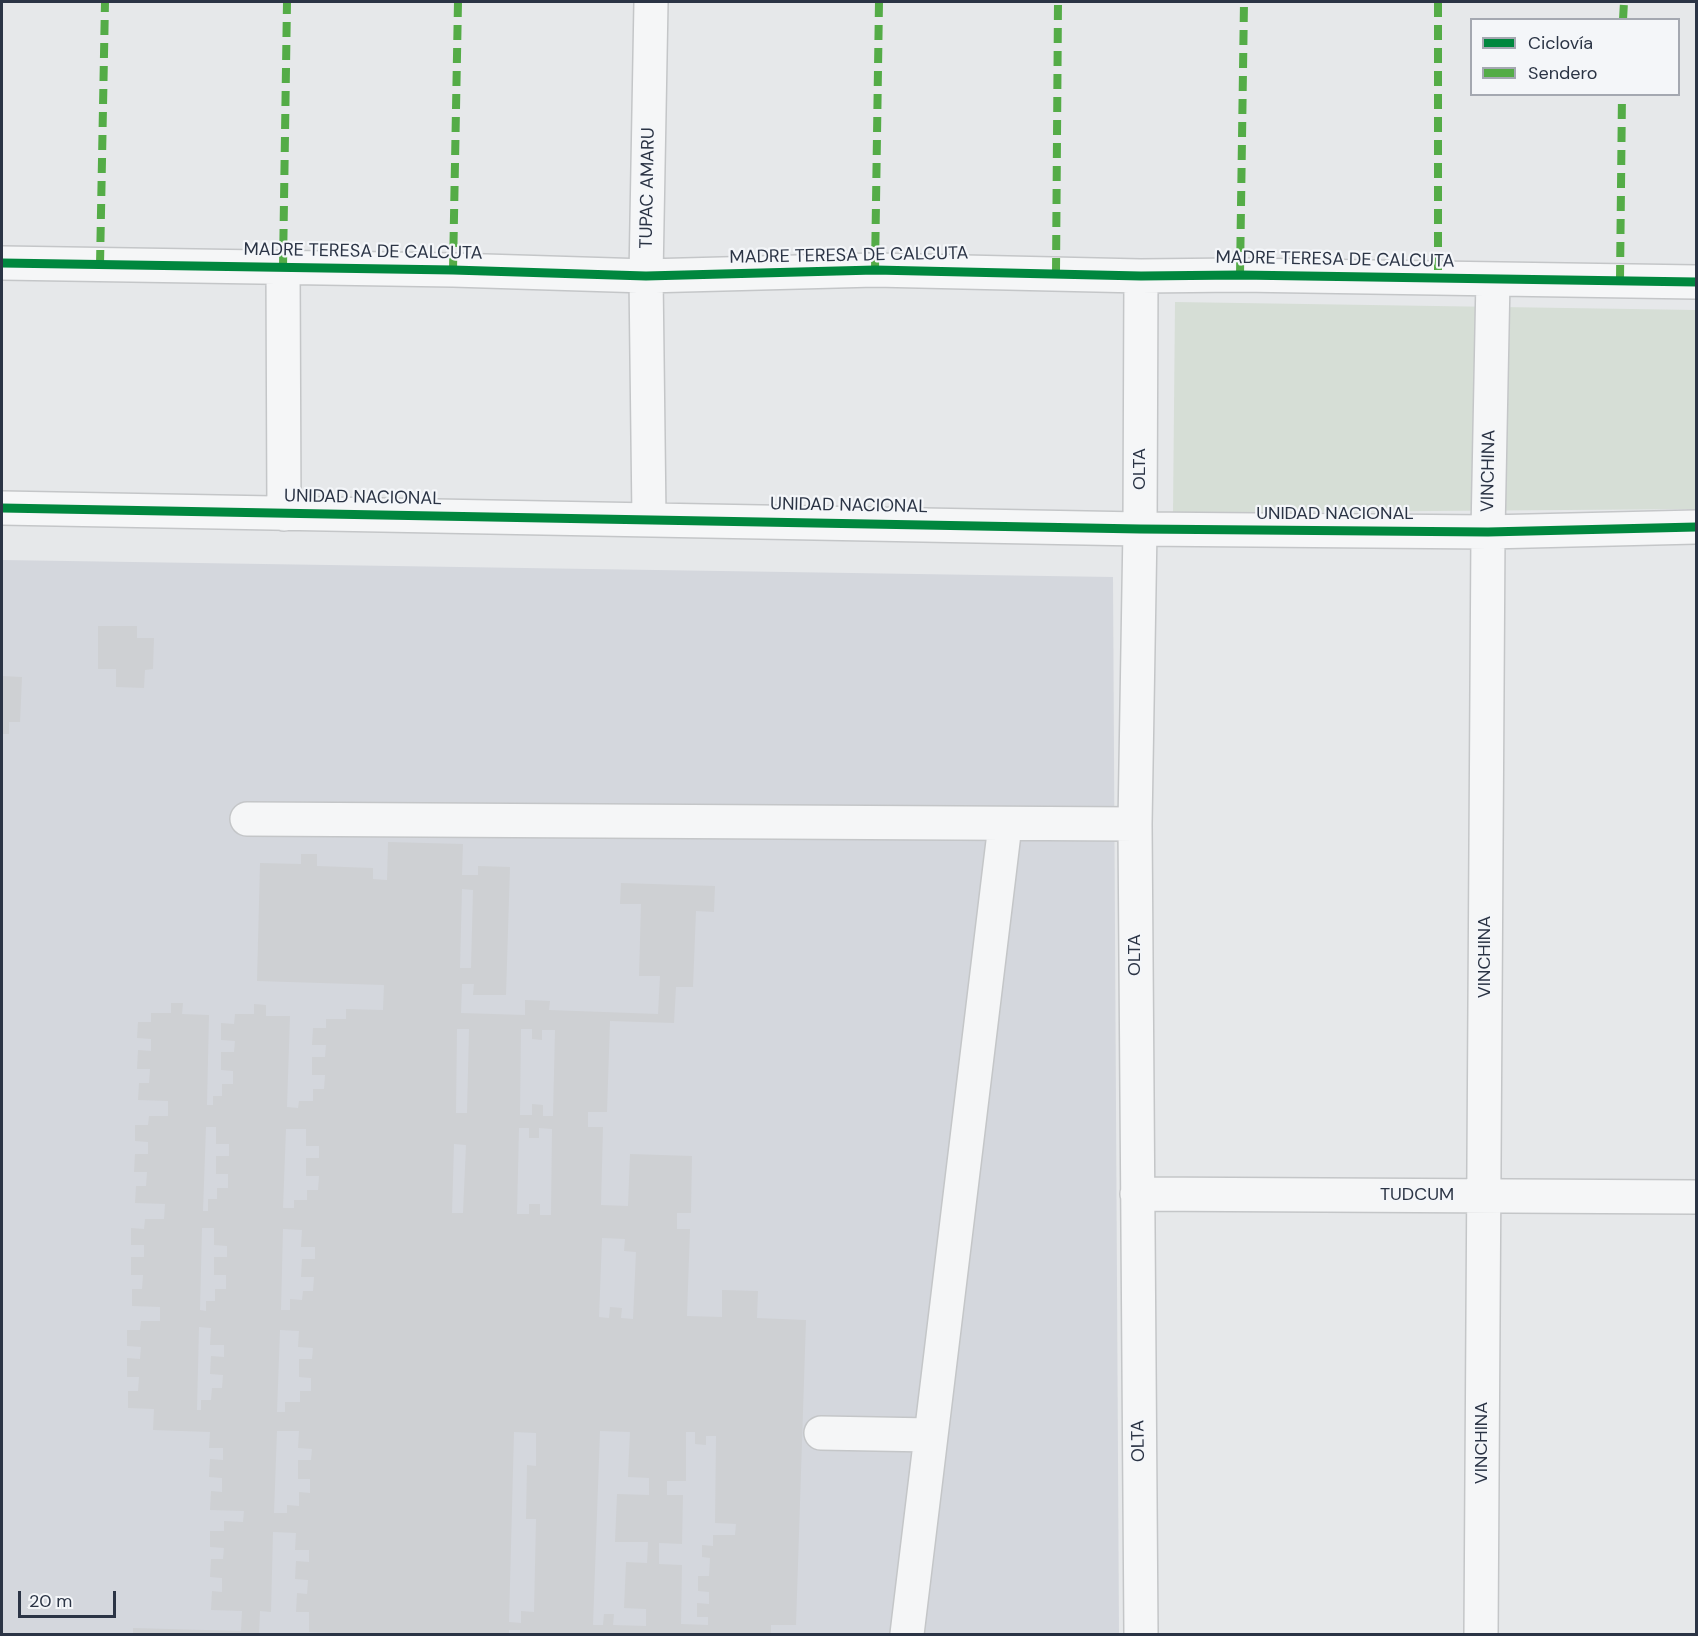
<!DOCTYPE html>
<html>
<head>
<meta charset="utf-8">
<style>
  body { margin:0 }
  #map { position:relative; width:1698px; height:1636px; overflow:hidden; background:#e6e8ea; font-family:"DM Sans",sans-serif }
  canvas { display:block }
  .frame { position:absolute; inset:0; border:3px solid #2b3445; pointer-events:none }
  .legend { position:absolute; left:1470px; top:18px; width:210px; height:78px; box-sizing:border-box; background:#f4f6f9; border:2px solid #a4a8b1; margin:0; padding:8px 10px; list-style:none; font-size:18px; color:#2b3445 }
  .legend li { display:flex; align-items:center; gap:12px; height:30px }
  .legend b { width:30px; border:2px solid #a4a8b1 }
  .scale { position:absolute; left:18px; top:1591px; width:98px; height:27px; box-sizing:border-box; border:3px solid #2b3445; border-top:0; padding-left:8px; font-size:18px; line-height:21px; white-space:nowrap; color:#2b3445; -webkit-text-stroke:4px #f4f6f9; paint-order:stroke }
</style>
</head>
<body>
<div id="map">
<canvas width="1698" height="1636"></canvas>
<div class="frame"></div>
<ul class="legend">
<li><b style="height:8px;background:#00873e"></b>Ciclovía</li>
<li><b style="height:8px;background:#54ac47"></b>Sendero</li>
</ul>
<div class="scale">20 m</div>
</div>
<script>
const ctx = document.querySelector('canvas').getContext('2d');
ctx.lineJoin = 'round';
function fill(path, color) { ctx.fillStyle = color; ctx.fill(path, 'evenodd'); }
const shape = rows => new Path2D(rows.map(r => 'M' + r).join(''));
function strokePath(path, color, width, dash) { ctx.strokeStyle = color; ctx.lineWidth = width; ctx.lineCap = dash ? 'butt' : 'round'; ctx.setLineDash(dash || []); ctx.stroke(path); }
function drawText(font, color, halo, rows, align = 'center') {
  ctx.font = font + ' "DM Sans",sans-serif'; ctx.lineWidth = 4.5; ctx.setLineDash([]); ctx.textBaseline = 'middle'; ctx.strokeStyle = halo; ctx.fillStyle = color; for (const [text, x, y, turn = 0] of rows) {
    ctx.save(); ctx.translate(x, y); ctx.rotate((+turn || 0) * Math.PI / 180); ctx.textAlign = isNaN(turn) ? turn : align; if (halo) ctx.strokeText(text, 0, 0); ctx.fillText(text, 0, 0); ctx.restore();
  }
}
const built = shape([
  [2,560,1113,577,1119,1634,2,1634]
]);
const green = shape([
  [1175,302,1696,310,1696,509,1173,513]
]);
const building = shape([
  [98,626,137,626,137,638,154,638,153,669,145,670,144,688,116,687,116,669,98,669],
  [2,676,22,677,20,722,9,722,9,734,2,734],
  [388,842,463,844,462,875,478,875,478,866,510,867,506,995,473,995,474,984,462,984,461,1013,525,1015,525,1000,550,1001,549,1010,658,1014,660,976,639,976,641,904,620,904,621,883,715,886,714,912,696,911,693,987,676,987,674,1023,610,1021,607,1112,588,1112,588,1127,603,1127,601,1205,628,1206,630,1154,692,1156,691,1213,677,1213,677,1229,690,1229,687,1316,722,1317,722,1290,758,1291,757,1318,806,1320,796,1625,771,1625,771,1634,520,1634,520,1630,509,1630,509,1634,334,1634,334,1633,309,1632,309,1612,296,1612,297,1593,307,1594,308,1580,295,1579,296,1561,309,1562,309,1550,295,1550,296,1533,273,1532,271,1612,260,1611,259,1634,133,1634,133,1628,241,1631,242,1611,211,1610,212,1591,222,1592,222,1578,210,1577,211,1559,223,1559,224,1548,210,1547,210,1531,224,1531,224,1521,243,1522,244,1511,210,1510,211,1491,222,1492,222,1478,209,1477,210,1459,223,1460,223,1448,209,1448,210,1432,153,1430,154,1409,128,1408,128,1391,138,1391,139,1377,127,1377,127,1358,140,1359,141,1347,127,1346,127,1330,140,1330,141,1321,160,1321,160,1307,132,1306,132,1289,142,1289,143,1275,131,1275,131,1257,144,1257,144,1245,131,1245,131,1228,144,1229,145,1219,164,1219,165,1204,135,1203,136,1186,146,1186,147,1172,134,1172,135,1154,148,1154,148,1142,135,1141,135,1125,148,1125,149,1116,168,1116,168,1101,138,1100,139,1083,149,1083,150,1069,137,1069,138,1050,151,1051,151,1039,137,1038,138,1022,151,1022,151,1013,171,1013,171,1003,183,1003,182,1014,209,1015,207,1105,213,1105,213,1096,222,1096,222,1084,233,1084,233,1071,221,1070,221,1052,234,1052,235,1041,221,1040,221,1023,234,1024,235,1014,254,1014,254,1004,266,1005,266,1016,290,1016,287,1107,298,1108,299,1101,313,1101,313,1089,324,1089,325,1075,312,1075,312,1057,325,1057,326,1045,312,1045,313,1028,326,1028,326,1019,346,1019,346,1009,383,1010,384,985,257,981,260,863,301,864,301,854,317,854,317,866,373,868,373,879,387,880],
  [462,889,473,890,471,968,460,968],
  [457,1029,469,1029,467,1113,456,1113],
  [521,1029,532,1029,532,1039,542,1040,542,1030,555,1030,553,1116,543,1116,543,1105,532,1104,532,1115,520,1115],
  [206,1127,216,1127,216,1144,229,1144,229,1156,216,1156,216,1174,228,1174,228,1188,217,1188,217,1199,208,1199,208,1211,203,1211],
  [519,1128,529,1128,529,1138,539,1138,539,1128,552,1129,551,1215,540,1215,540,1204,529,1204,529,1214,517,1214],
  [286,1129,306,1129,306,1146,319,1146,319,1158,306,1158,306,1176,319,1176,318,1190,307,1190,307,1200,294,1200,294,1208,283,1208],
  [454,1144,466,1145,463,1213,452,1213],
  [202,1228,214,1228,214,1245,227,1246,227,1257,214,1257,214,1275,226,1275,226,1289,215,1289,215,1301,206,1301,206,1311,200,1310],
  [283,1229,302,1230,301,1247,315,1247,315,1259,302,1259,301,1277,314,1277,313,1291,303,1291,302,1300,290,1299,290,1310,281,1310],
  [602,1238,625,1239,624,1251,636,1252,633,1319,621,1318,622,1308,610,1307,609,1318,599,1317],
  [199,1327,211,1328,210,1345,224,1345,224,1357,211,1356,210,1374,223,1375,222,1388,212,1388,211,1400,201,1400,201,1410,197,1410],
  [280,1330,299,1331,298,1347,313,1348,312,1359,299,1359,299,1377,311,1378,311,1391,300,1391,300,1402,285,1402,285,1412,277,1412],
  [277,1431,299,1431,298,1448,312,1449,311,1460,298,1460,298,1479,310,1479,310,1493,299,1492,299,1506,287,1505,287,1513,274,1513],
  [600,1431,630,1432,628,1477,649,1478,649,1495,617,1494,615,1542,648,1542,647,1563,626,1562,624,1608,646,1609,646,1626,613,1625,614,1614,604,1614,603,1625,593,1625],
  [514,1432,536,1433,536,1466,527,1465,526,1519,536,1519,534,1612,521,1611,521,1623,509,1622],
  [686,1432,695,1432,695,1444,706,1445,706,1436,716,1436,715,1523,736,1524,735,1535,713,1535,713,1546,702,1545,702,1557,710,1558,709,1576,698,1576,698,1591,709,1592,709,1604,697,1603,697,1617,708,1617,708,1625,681,1624,682,1565,659,1564,659,1543,682,1544,683,1495,667,1495,667,1481,686,1481]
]);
const minor = shape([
  [2,263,453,270,646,276,875,270,1141,276,1240,275,1696,282],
  [283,267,284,514],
  [1141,276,1140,529,1135,824,1141,1634],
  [2,508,1140,529,1488,532,1696,527],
  [649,518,646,276,651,2],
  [247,819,1135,824],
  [1137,1194,1696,1197],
  [821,1433,931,1435],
  [907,1634,1005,825],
  [1481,1634,1488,532,1493,279]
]);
const quiet = shape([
  [1438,2,1438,277],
  [1623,20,1624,2],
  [100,265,105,2],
  [283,267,287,2],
  [453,270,458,2],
  [875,270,879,2],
  [1056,273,1058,2],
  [1240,275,1244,2],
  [1620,280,1622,94]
]);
const cycleway = shape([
  [2,263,453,270,646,276,875,270,1141,276,1240,275,1696,282],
  [2,508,1140,529,1488,532,1696,527]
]);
const streetNames = [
  ["TUPAC AMARU",648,188,-89],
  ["MADRE TERESA DE CALCUTA",363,252,1],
  ["MADRE TERESA DE CALCUTA",849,256,-1],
  ["MADRE TERESA DE CALCUTA",1335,260,1],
  ["OLTA",1140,469,-90],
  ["VINCHINA",1489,471,-89],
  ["UNIDAD NACIONAL",363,498,1],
  ["UNIDAD NACIONAL",849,506,1],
  ["UNIDAD NACIONAL",1335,514],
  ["OLTA",1135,955,-90],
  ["VINCHINA",1485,957,-90],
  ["TUDCUM",1417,1195],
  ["OLTA",1139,1441,-91],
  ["VINCHINA",1482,1443,-90]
];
fill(built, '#d4d7dd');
fill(green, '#d6ded6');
fill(building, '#ced0d3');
strokePath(minor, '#c4c6c8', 36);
strokePath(minor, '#f5f6f7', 33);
strokePath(quiet, '#54ac47', 8, [15, 8]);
strokePath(cycleway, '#00873e', 9);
drawText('18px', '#2b3445', '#f4f6f9', streetNames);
</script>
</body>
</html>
